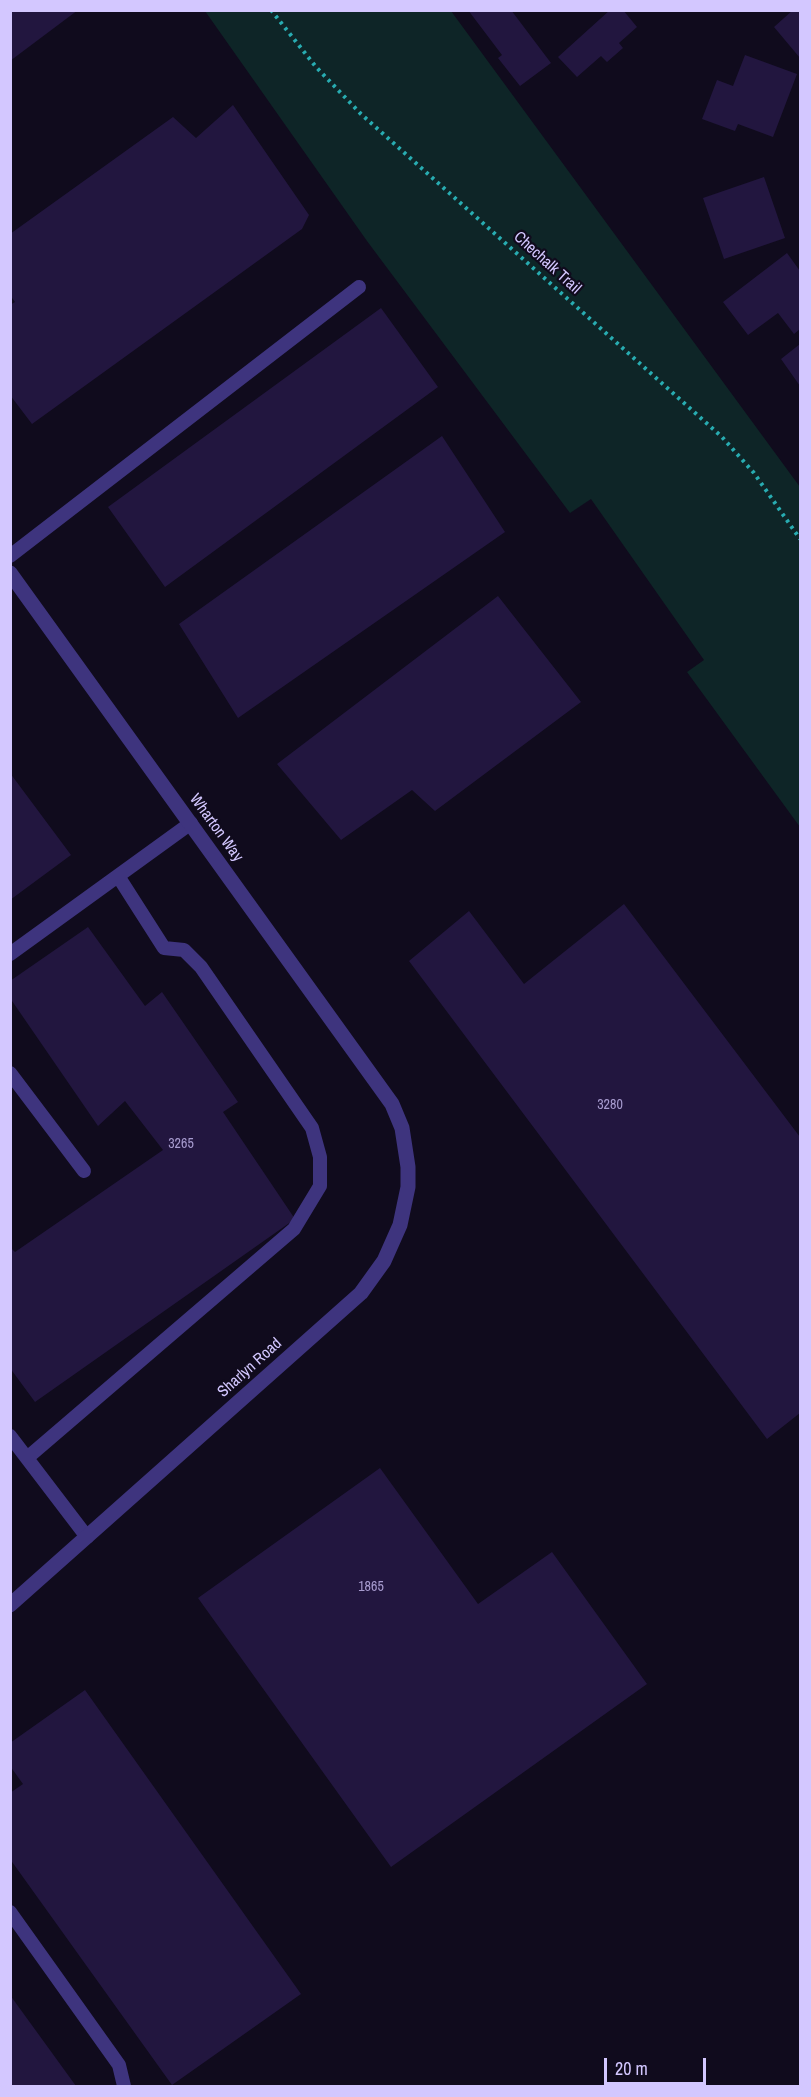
<!DOCTYPE html>
<html>
<head>
<meta charset="utf-8">
<style>
  body { margin:0 }
  #map { position:relative; width:811px; height:2097px; overflow:hidden; background:#100b1d; font-family:"Archivo Narrow",sans-serif }
  canvas { display:block }
  .frame { position:absolute; inset:0; border:12px solid #d3c7ff; pointer-events:none }
  .scale { position:absolute; left:604px; top:2058px; width:102px; height:27px; box-sizing:border-box; border:3px solid #d3c7ff; border-top:0; padding-left:8px; font-size:18px; line-height:21px; white-space:nowrap; color:#d3c7ff; -webkit-text-stroke:4px #100b1d; paint-order:stroke }
</style>
</head>
<body>
<div id="map">
<canvas width="811" height="2097"></canvas>
<div class="frame"></div>
<div class="scale">20 m</div>
</div>
<script>
const ctx = document.querySelector('canvas').getContext('2d');
ctx.lineJoin = 'round';
function fill(path, color) { ctx.fillStyle = color; ctx.fill(path, 'evenodd'); }
const shape = rows => new Path2D(rows.map(r => 'M' + r).join(''));
function strokePath(path, color, width, dash) { ctx.strokeStyle = color; ctx.lineWidth = width; ctx.lineCap = dash ? 'butt' : 'round'; ctx.setLineDash(dash || []); ctx.stroke(path); }
function drawText(font, color, halo, rows, align = 'center') {
  ctx.font = font + ' "Archivo Narrow",sans-serif'; ctx.lineWidth = 4.5; ctx.setLineDash([]); ctx.textBaseline = 'middle'; ctx.strokeStyle = halo; ctx.fillStyle = color; for (const [text, x, y, turn = 0] of rows) {
    ctx.save(); ctx.translate(x, y); ctx.rotate((+turn || 0) * Math.PI / 180); ctx.textAlign = isNaN(turn) ? turn : align; if (halo) ctx.strokeText(text, 0, 0); ctx.fillText(text, 0, 0); ctx.restore();
  }
}
const green = shape([
  [205,11,451,11,800,487,800,827,687,672,704,660,591,499,570,513,367,241]
]);
const building = shape([
  [10,10,78,10,10,61],
  [468,10,511,10,551,63,520,86,498,58,502,55],
  [610,10,623,10,637,27,619,43,623,48,607,62,601,56,577,77,558,57],
  [793,10,800,10,800,58,774,27],
  [745,55,797,74,773,137,738,124,735,131,702,119,717,80,733,86],
  [233,105,309,215,302,229,32,424,10,395,10,305,15,302,10,295,10,234,173,117,196,138],
  [764,177,785,238,724,259,703,198],
  [787,253,800,271,800,329,794,334,778,313,748,335,723,302],
  [381,308,438,387,165,587,108,507],
  [800,344,800,386,781,359],
  [442,436,505,532,238,718,179,624],
  [498,596,581,702,435,811,412,790,341,840,277,764],
  [10,773,71,855,10,900],
  [624,904,800,1137,800,1413,767,1439,409,961,469,911,524,984],
  [88,927,145,1006,162,992,238,1102,223,1112,295,1219,35,1402,10,1368,10,1247,15,1252,163,1150,125,1101,98,1126,10,998,10,981],
  [380,1468,478,1604,552,1552,647,1684,391,1867,198,1598],
  [85,1690,301,1994,172,2085,10,1859,10,1793,23,1784,10,1766,10,1743],
  [10,1995,76,2086,10,2086]
]);
const path = shape([
  [271,10,316,67,361,114,722,437,754,473,800,539]
]);
const service = shape([
  [10,556,359,287],
  [10,954,191,823],
  [10,1073,84,1171],
  [10,1436,87,1537],
  [27,1458,294,1229,320,1186,320,1157,312,1128,201,967,184,950,164,948,118,876],
  [10,1912,119,2065,124,2086]
]);
const minor = shape([
  [10,573,392,1104,402,1128,408,1167,408,1187,400,1225,384,1261,361,1293,10,1605]
]);
const numberNames = [
  ["3280",610,1105],
  ["3265",181,1144],
  ["1865",371,1587]
];
const streetNames = [
  ["Chechalk Trail",547,263,42],
  ["Wharton Way",216,828,54],
  ["Sharlyn Road",250,1368,-42]
];
fill(green, '#0e2527');
fill(building, '#22163f');
strokePath(path, '#28acb1', 4, [3, 4.5]);
strokePath(service, '#3e347e', 14);
strokePath(minor, '#3e347e', 15);
drawText('14px', '#a79bcf', null, numberNames);
drawText('16px', '#d3c7ff', '#100b1d', streetNames);
</script>
</body>
</html>
